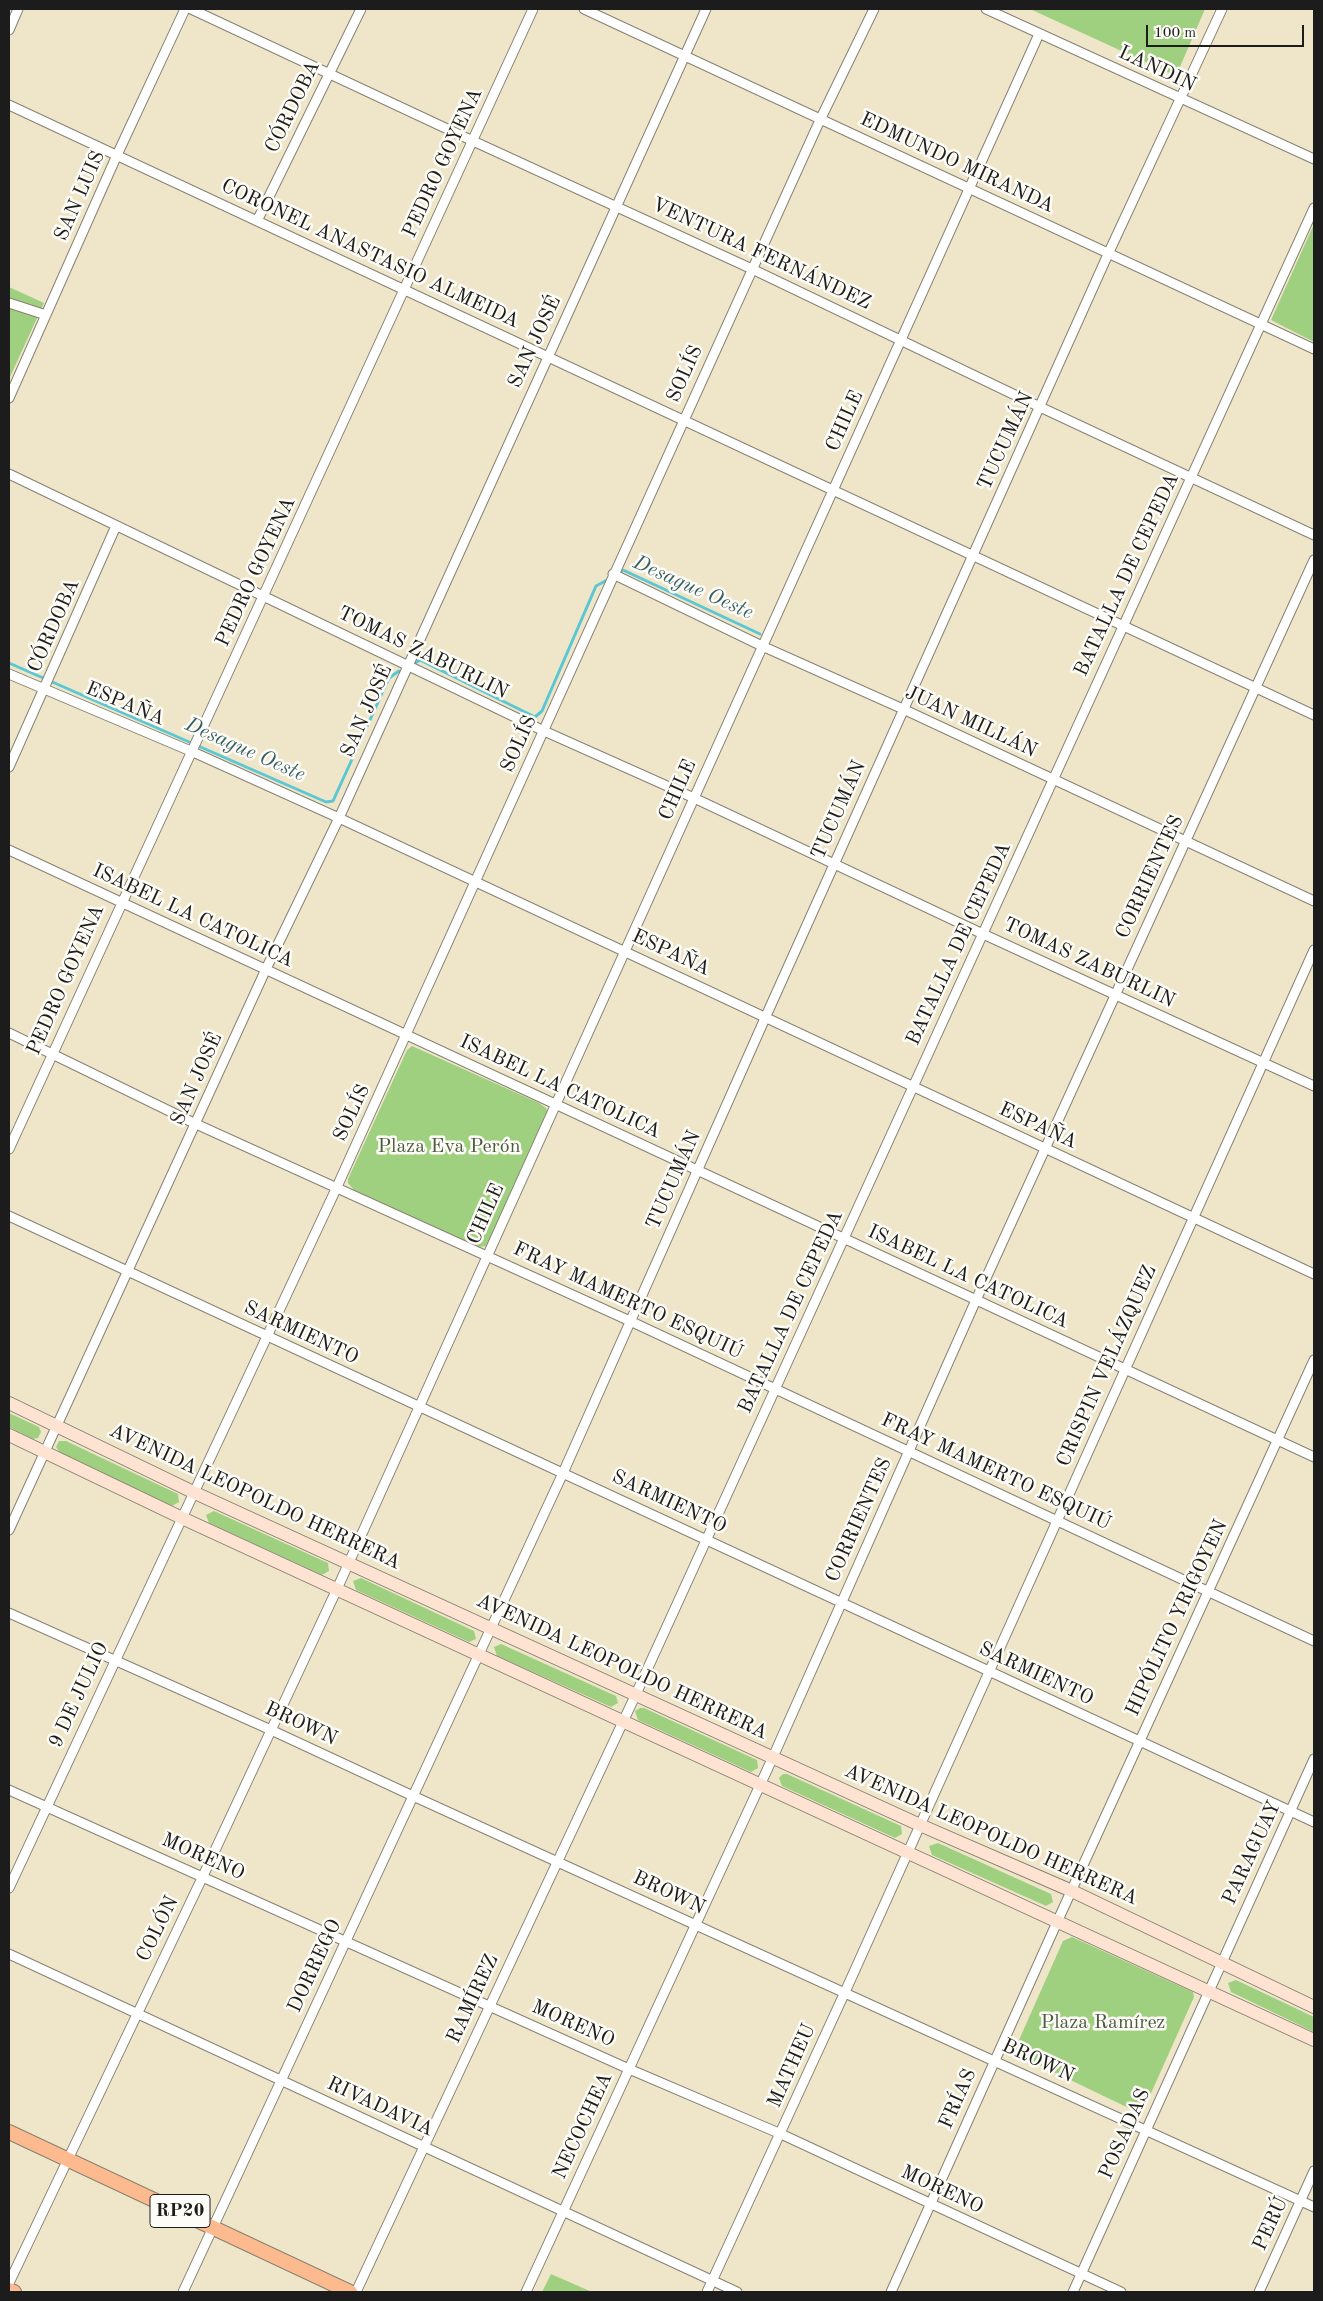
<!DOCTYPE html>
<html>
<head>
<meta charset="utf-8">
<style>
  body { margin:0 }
  #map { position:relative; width:1323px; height:2301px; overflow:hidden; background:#efe6ca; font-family:"Old Standard TT",serif }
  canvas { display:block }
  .frame { position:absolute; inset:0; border:10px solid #1c1c1c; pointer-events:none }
  .scale { position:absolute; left:1146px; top:25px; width:158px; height:22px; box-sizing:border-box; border:2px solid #1c1c1c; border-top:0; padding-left:6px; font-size:15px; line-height:18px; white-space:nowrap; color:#1c1c1c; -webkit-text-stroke:4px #fdfcf7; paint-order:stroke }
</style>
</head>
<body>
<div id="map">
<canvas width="1323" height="2301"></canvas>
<div class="frame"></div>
<div class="scale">100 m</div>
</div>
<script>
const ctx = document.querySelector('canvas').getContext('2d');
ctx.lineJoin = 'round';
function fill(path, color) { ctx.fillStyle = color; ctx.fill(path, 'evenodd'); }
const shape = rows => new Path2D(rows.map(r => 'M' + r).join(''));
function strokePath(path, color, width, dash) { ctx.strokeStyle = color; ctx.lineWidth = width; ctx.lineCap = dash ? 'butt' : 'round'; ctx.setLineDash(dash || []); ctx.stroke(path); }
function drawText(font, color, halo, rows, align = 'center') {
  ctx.font = font + ' "Old Standard TT",serif'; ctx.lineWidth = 5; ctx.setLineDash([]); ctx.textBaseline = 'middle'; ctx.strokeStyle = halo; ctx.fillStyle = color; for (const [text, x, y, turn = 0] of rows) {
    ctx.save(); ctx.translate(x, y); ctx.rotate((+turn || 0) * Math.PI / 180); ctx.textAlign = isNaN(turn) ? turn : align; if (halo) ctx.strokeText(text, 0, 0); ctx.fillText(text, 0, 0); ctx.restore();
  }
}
const green = shape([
  [1030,9,1205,9,1176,76],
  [1314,224,1314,342,1271,320],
  [9,287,44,303,9,379],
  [412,1046,539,1103,546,1108,548,1112,489,1244,487,1246,479,1247,354,1190,348,1183,348,1179,407,1050],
  [9,1413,39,1427,41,1432,38,1438,33,1439,9,1427],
  [59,1441,66,1441,178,1494,179,1502,172,1506,60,1453,56,1447],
  [214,1511,328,1563,329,1571,322,1575,209,1523,206,1515],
  [361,1578,474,1631,476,1639,469,1642,356,1590,353,1581],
  [501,1644,616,1696,618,1703,611,1707,497,1656,494,1647],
  [644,1708,757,1760,758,1768,751,1772,638,1720,635,1711,640,1708],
  [787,1774,901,1826,902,1834,895,1838,782,1786,779,1778,783,1774],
  [938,1843,1051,1894,1053,1902,1046,1906,932,1855,929,1846],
  [1072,1937,1193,1992,1194,1997,1144,2109,1137,2112,1016,2054,1015,2049,1063,1941],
  [1236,1980,1314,2017,1314,2032,1231,1992,1228,1983],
  [551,2274,592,2292,542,2292]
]);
const stream = shape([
  [619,573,623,570,760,634],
  [9,663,326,802,333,801,389,678,399,671],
  [415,663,420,660,535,717,542,711,596,586,609,579]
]);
const street = shape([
  [191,9,473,141,752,269,1040,407,1314,535],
  [584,9,1314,349],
  [986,9,1314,159],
  [9,30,18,9],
  [9,105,1314,715],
  [257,221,361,9],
  [9,303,46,315],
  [9,398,117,155,185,9],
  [9,474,544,731,694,798,983,934,1314,1086],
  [613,574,762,646,903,709,1314,901],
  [9,674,193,752,339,818,1314,1274],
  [9,767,116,526],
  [9,850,1314,1457],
  [9,1033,196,1124,630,1321,1314,1641],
  [9,1149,533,9],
  [9,1216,1314,1822],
  [9,1530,266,969,339,818,706,9],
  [9,1613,271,1730,413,1796,1314,2207],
  [9,1790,629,2069,781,2134,1121,2292],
  [9,1888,336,1189,820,120,874,9],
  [9,1954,737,2292],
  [9,2283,203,1876,337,1589,1039,34],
  [183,2292,563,1473,766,1016,1109,252,1222,9],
  [356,2292,636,1694,1314,208],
  [526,2292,773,1757,976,1300,1314,560],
  [707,2292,845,1992,1314,950],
  [891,2292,1058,1920,1314,1360],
  [1073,2292,1314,1759],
  [1259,2292,1314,2171]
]);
const secondary = shape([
  [9,1403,193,1492,920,1825,1072,1891,1314,2007],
  [9,1435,182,1518,1314,2040]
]);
const primary = shape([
  [9,2132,350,2292],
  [9,2290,14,2292]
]);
const shields = [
  [180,2211,60]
];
const shieldNames = [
  ["RP20",180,2211]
];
const streetNames = [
  ["LANDIN",1157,69,25],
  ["CÓRDOBA",293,107,-64],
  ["PEDRO GOYENA",443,163,-65],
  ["EDMUNDO MIRANDA",957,163,25],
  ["SAN LUIS",80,196,-66],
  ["CORONEL ANASTASIO ALMEIDA",370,254,25],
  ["VENTURA FERNÁNDEZ",761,254,25],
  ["SAN JOSÉ",535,342,-65],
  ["SOLÍS",685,374,-66],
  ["CHILE",845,421,-66],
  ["TUCUMÁN",1006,441,-65],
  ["PEDRO GOYENA",256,572,-65],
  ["BATALLA DE CEPEDA",1127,575,-65],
  ["CÓRDOBA",54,626,-66],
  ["TOMAS ZABURLIN",423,653,26],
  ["ESPAÑA",125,704,23],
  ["SAN JOSÉ",367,711,-66],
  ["JUAN MILLÁN",971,722,25],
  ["SOLÍS",519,744,-66],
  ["CHILE",678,790,-66],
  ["TUCUMÁN",839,810,-66],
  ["CORRIENTES",1150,877,-65],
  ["ISABEL LA CATOLICA",193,916,25],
  ["BATALLA DE CEPEDA",959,944,-65],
  ["ESPAÑA",671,953,25],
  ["TOMAS ZABURLIN",1089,963,25],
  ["PEDRO GOYENA",66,980,-66],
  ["SAN JOSÉ",197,1079,-66],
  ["ISABEL LA CATOLICA",560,1087,25],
  ["SOLÍS",352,1113,-65],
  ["ESPAÑA",1038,1126,25],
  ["TUCUMÁN",674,1180,-66],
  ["CHILE",486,1214,-66],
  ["ISABEL LA CATOLICA",968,1277,25],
  ["FRAY MAMERTO ESQUIÚ",628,1301,25],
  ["BATALLA DE CEPEDA",791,1312,-65],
  ["SARMIENTO",301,1333,25],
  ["CRISPIN VELÁZQUEZ",1107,1366,-66],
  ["FRAY MAMERTO ESQUIÚ",996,1472,25],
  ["AVENIDA LEOPOLDO HERRERA",255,1497,25],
  ["SARMIENTO",669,1502,25],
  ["CORRIENTES",859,1520,-66],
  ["HIPÓLITO YRIGOYEN",1177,1618,-65],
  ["AVENIDA LEOPOLDO HERRERA",622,1667,25],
  ["SARMIENTO",1036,1674,25],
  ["9 DE JULIO",79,1695,-65],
  ["BROWN",301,1724,25],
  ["AVENIDA LEOPOLDO HERRERA",991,1835,24],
  ["PARAGUAY",1252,1853,-65],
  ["MORENO",203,1857,24],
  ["BROWN",669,1893,25],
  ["COLÓN",158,1929,-64],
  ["DORREGO",315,1966,-65],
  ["RAMÍREZ",473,1999,-65],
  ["MORENO",573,2024,24],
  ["BROWN",1038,2061,25],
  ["MATHEU",792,2066,-66],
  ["FRÍAS",958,2099,-66],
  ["RIVADAVIA",380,2107,25],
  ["NECOCHEA",583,2126,-65],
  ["POSADAS",1125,2134,-66],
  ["MORENO",942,2190,25],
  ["PERÚ",1271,2224,-65]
];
const parkNames = [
  ["Plaza Eva Perón",449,1147],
  ["Plaza Ramírez",1103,2023]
];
const waterNames = [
  ["Desague Oeste",693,588,24],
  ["Desague Oeste",245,750,24]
];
fill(green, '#9fd07f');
strokePath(stream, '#5bc7d3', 3);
strokePath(street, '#868173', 11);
strokePath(secondary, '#868173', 14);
strokePath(primary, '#868173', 16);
strokePath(street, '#fff', 9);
strokePath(secondary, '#fee3d2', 12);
strokePath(primary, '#fcba8e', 14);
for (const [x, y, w] of shields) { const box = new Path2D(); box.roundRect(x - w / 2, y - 16.5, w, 33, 4); ctx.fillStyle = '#fdfcf7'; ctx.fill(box); strokePath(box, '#1c1c1c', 1); }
drawText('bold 19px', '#1c1c1c', null, shieldNames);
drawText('20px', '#1c1c1c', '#fdfcf7', streetNames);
drawText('20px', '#4a5b3f', '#fdfcf7', parkNames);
drawText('italic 21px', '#356065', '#fdfcf7', waterNames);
</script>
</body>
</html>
